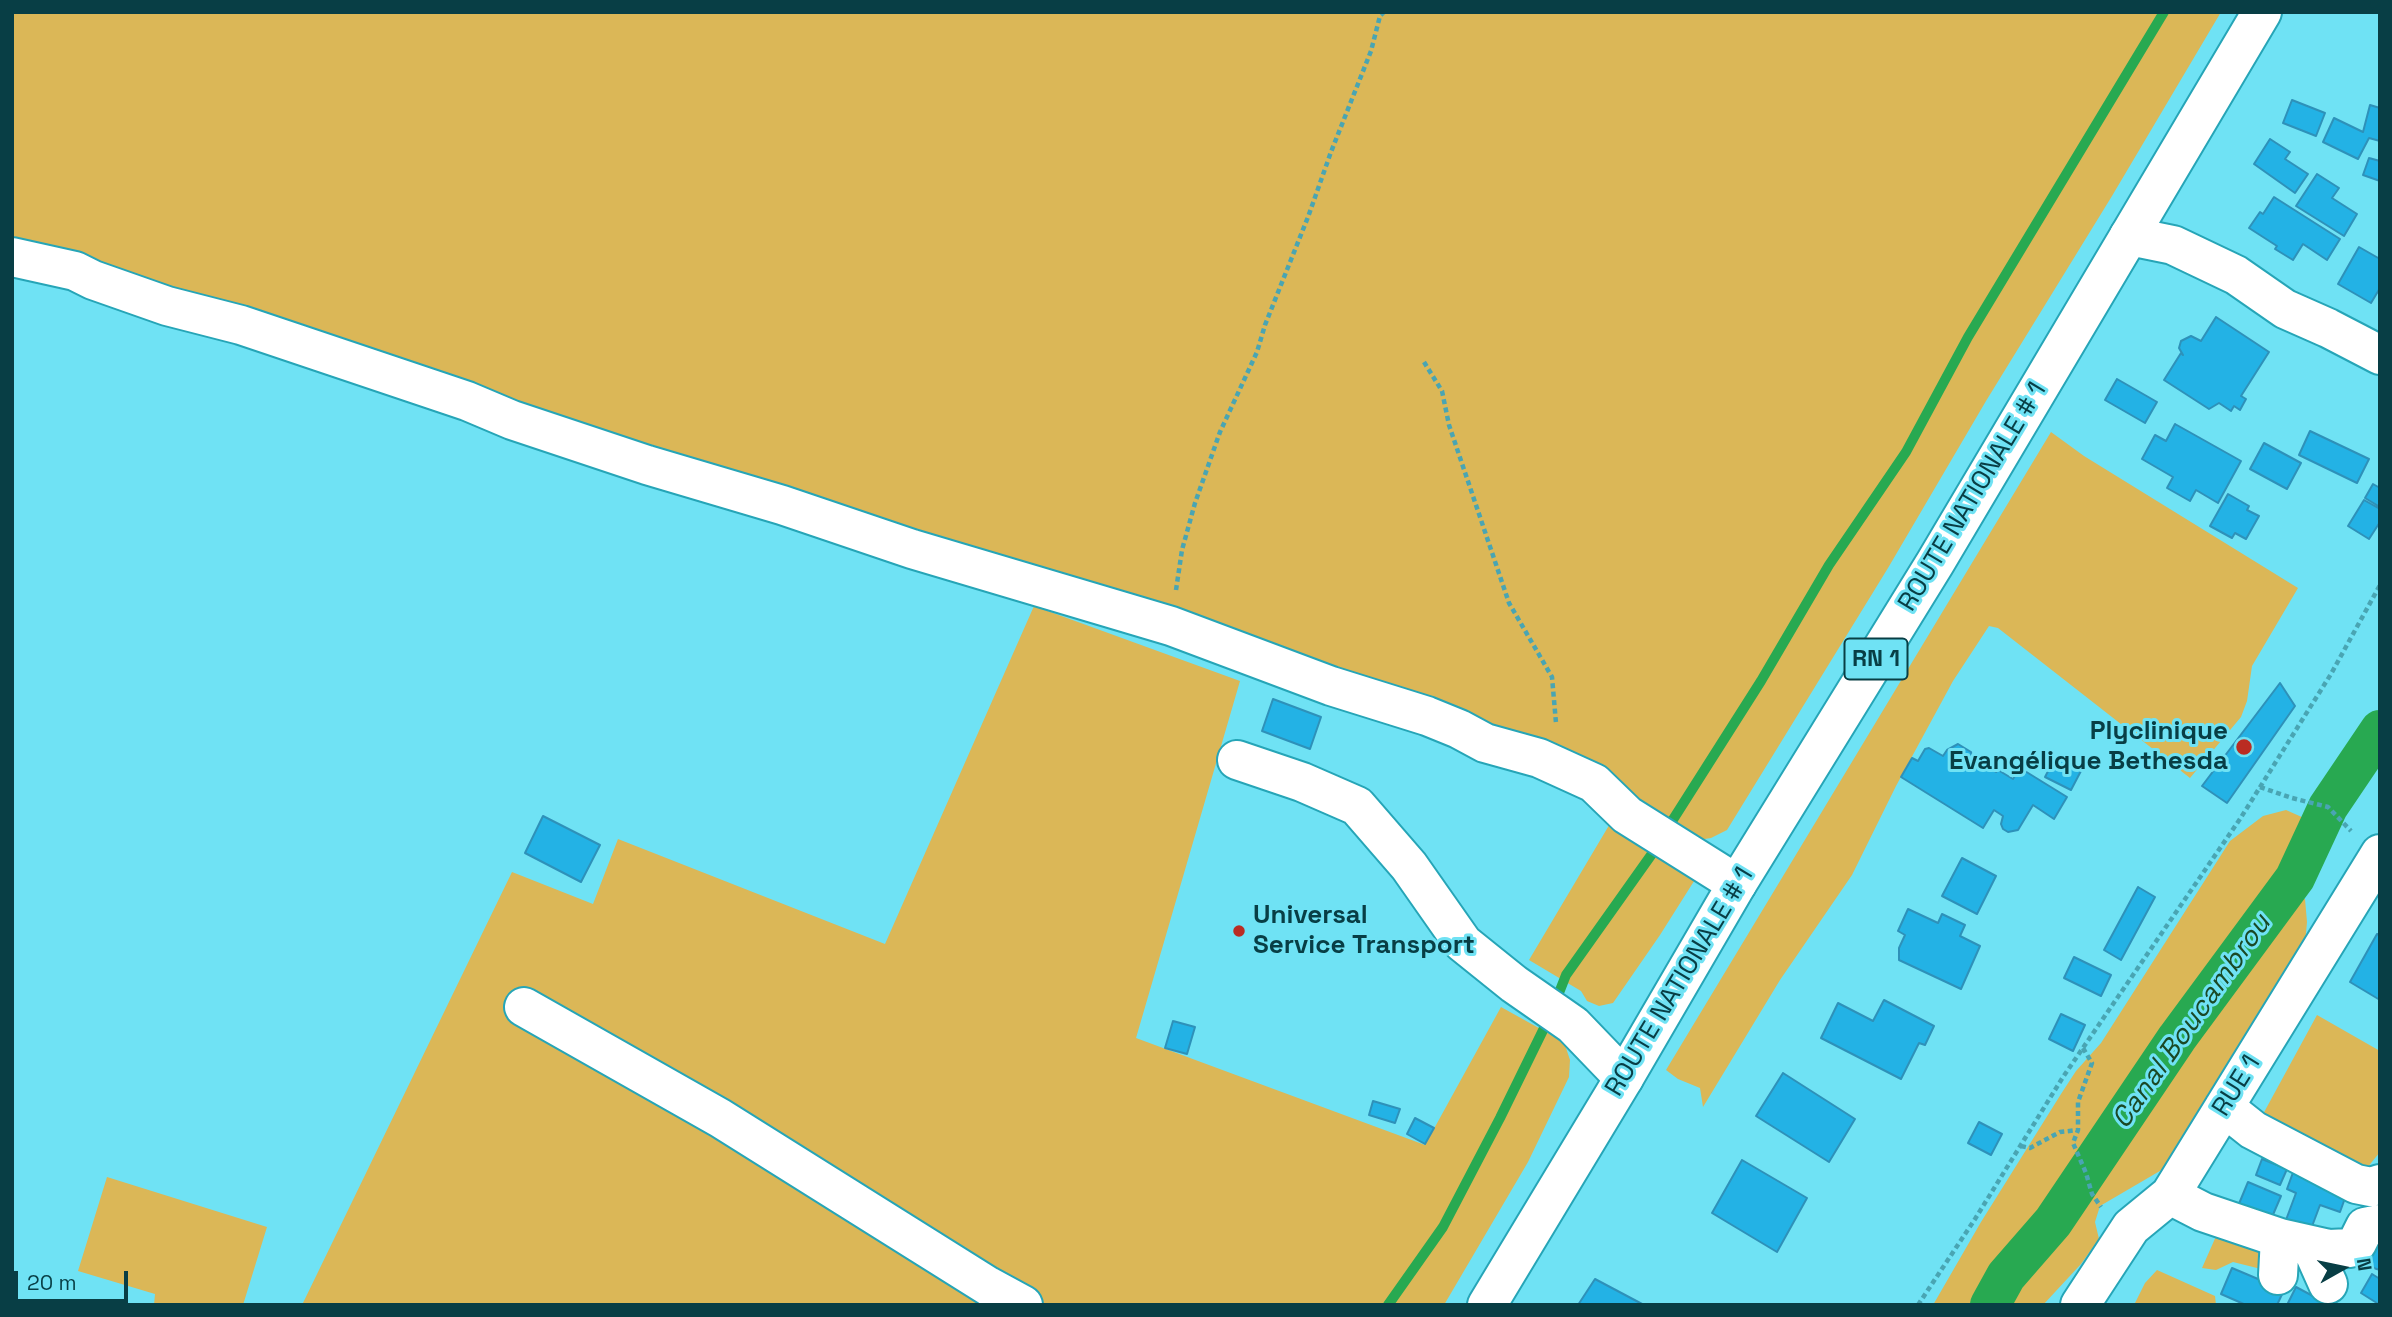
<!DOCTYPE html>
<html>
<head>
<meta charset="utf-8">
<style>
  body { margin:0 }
  #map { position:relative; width:2392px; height:1317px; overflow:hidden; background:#6fe2f4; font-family:"Space Grotesk",sans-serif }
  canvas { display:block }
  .frame { position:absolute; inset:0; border:14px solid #083e45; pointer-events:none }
  .north { position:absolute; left:2308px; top:1233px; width:70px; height:70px; -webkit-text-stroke:5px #6fe2f4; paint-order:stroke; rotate:81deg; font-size:19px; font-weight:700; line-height:28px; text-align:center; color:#083e45 }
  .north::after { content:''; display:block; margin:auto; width:24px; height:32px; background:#083e45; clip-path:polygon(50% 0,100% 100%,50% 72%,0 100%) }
  .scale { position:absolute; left:14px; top:1271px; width:114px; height:32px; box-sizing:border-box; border:4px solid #083e45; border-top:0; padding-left:9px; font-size:21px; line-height:24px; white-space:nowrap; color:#083e45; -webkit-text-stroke:5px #6fe2f4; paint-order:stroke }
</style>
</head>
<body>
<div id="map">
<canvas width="2392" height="1317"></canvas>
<div class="frame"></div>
<div class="north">N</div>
<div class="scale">20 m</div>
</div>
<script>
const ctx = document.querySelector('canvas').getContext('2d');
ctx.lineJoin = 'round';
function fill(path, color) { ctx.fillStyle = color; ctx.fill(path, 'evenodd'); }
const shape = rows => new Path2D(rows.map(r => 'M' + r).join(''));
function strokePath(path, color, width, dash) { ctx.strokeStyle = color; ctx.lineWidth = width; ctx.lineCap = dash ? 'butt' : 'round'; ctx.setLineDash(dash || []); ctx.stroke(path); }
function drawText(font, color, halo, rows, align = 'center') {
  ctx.font = font + ' "Space Grotesk",sans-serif'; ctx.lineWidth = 6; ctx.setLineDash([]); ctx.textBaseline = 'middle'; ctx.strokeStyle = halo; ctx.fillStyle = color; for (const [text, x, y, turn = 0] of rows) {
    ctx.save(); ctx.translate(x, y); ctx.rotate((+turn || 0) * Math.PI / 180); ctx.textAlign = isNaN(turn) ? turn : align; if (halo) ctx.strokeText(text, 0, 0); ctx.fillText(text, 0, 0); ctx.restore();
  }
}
const green = shape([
  [12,12,2221,12,2112,196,1986,401,1888,568,1727,830,1711,838,1698,840,1604,782,1588,759,12,242],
  [2051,432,2084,456,2298,588,2252,666,2247,701,2241,717,2190,778,1998,628,1989,626,1953,681,1896,786,1852,875,1780,980,1703,1107,1700,1088,1678,1079,1666,1070],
  [1034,606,1240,681,1136,1038,1425,1145,1501,1007,1564,1042,1570,1060,1569,1077,1528,1162,1444,1305,302,1305,512,872,593,904,618,839,885,944],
  [2286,810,2304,818,2302,831,2291,858,2209,973,2142,1082,2051,1214,2002,1267,1981,1305,1933,1305,1981,1222,2061,1094,2076,1071,2101,1043,2230,841,2263,816],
  [1611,822,1696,878,1660,935,1613,1003,1599,1006,1587,1001,1581,991,1529,960],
  [2294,898,2305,899,2307,922,2304,955,2288,971,2263,1005,2219,1079,2217,1092,2165,1168,2100,1206,2095,1222,2099,1239,2081,1264,2043,1305,2002,1305,2023,1271,2075,1207,2161,1088,2274,919],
  [2317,1015,2380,1051,2380,1152,2358,1179,2256,1127],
  [107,1177,267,1227,243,1305,154,1305,155,1294,78,1271],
  [2221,1225,2274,1242,2265,1270,2233,1262,2216,1270,2202,1268],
  [2157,1270,2215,1296,2216,1305,2134,1305,2145,1283]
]);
const stream = shape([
  [1667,829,1761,681,1829,565,1906,452,1968,337,2164,12],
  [1555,1003,1566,975,1659,844],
  [1388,1305,1443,1227,1500,1118,1549,1018]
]);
const canal = shape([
  [1990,1305,2006,1276,2053,1222,2177,1038,2295,878,2328,807,2380,730]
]);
const building = shape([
  [2292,100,2325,113,2316,136,2283,123,2292,100],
  [2370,105,2380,108,2380,141,2369,138,2358,159,2323,142,2334,118,2363,132,2370,105],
  [2270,139,2290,152,2285,159,2308,174,2295,193,2254,164,2270,139],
  [2369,158,2380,161,2380,181,2363,175,2369,158],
  [2317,174,2339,188,2332,198,2357,214,2344,236,2296,206,2317,174],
  [2274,197,2340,239,2327,260,2303,244,2293,260,2275,249,2277,246,2249,228,2260,212,2263,214,2274,197],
  [2359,247,2380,259,2380,288,2371,303,2338,284,2359,247],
  [2216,317,2269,352,2241,396,2246,399,2240,410,2234,406,2231,411,2219,403,2209,409,2164,380,2181,353,2183,355,2179,348,2181,341,2191,336,2201,341,2216,317],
  [2117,379,2157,402,2145,423,2105,400,2117,379],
  [2175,424,2241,461,2218,503,2196,490,2190,501,2167,488,2173,477,2142,459,2155,435,2166,441,2175,424],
  [2310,431,2369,459,2357,483,2299,455,2310,431],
  [2264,443,2301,463,2287,489,2250,469,2264,443],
  [2373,484,2380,488,2380,507,2365,498,2373,484],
  [2228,494,2249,506,2247,510,2259,516,2246,539,2235,533,2232,538,2210,526,2228,494],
  [2364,500,2380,509,2380,522,2369,539,2348,526,2364,500],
  [2280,683,2295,706,2227,803,2202,786,2280,683],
  [1273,699,1321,717,1310,749,1262,731,1273,699],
  [1958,744,1971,752,1972,758,1996,772,1998,770,2013,779,2020,768,2067,797,2054,819,2033,805,2018,830,2008,832,2003,829,2001,824,2003,816,1994,810,1983,828,1901,777,1912,758,1918,761,1925,749,1929,748,1943,756,1947,750,1958,744],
  [2056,756,2082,769,2071,790,2045,777,2056,756],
  [543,816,600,845,581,882,525,853,543,816],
  [1962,858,1996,876,1977,914,1942,896,1962,858],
  [2138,887,2155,897,2121,960,2104,950,2138,887],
  [1908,909,1938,923,1942,914,1965,925,1960,936,1980,946,1961,989,1899,960,1899,948,1905,935,1898,931,1908,909],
  [2377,934,2380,935,2380,1000,2350,982,2377,934],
  [2074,957,2111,975,2101,996,2064,978,2074,957],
  [1884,1000,1934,1026,1925,1045,1919,1043,1901,1079,1821,1038,1838,1003,1873,1021,1884,1000],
  [2061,1014,2085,1025,2073,1051,2049,1039,2061,1014],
  [1173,1021,1195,1027,1187,1054,1165,1048,1173,1021],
  [1783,1073,1855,1119,1829,1162,1756,1116,1783,1073],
  [1373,1101,1400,1109,1395,1123,1369,1115,1373,1101],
  [1415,1118,1434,1128,1425,1144,1407,1134,1415,1118],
  [1979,1122,2002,1134,1991,1155,1968,1143,1979,1122],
  [2262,1159,2287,1169,2280,1185,2256,1175,2262,1159],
  [1742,1160,1807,1198,1777,1252,1712,1213,1742,1160],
  [2295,1167,2349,1187,2340,1212,2320,1205,2308,1237,2283,1228,2296,1193,2287,1189,2295,1167],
  [2248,1182,2281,1196,2269,1224,2236,1211,2248,1182],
  [2363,1242,2380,1247,2380,1270,2357,1263,2363,1242],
  [2232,1268,2284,1290,2277,1305,2246,1305,2221,1294,2232,1268],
  [2372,1274,2380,1279,2380,1305,2361,1293,2372,1274],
  [1595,1279,1644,1305,1578,1305,1595,1279],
  [2296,1287,2328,1304,2327,1305,2287,1305,2296,1287]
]);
const path = shape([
  [1424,362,1442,391,1449,425,1509,603,1552,677,1556,723],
  [1176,590,1182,550,1195,503,1220,432,1257,352,1265,325,1308,217,1331,152,1371,51,1380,16,1384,12],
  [2260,787,2292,798,2328,807,2351,831],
  [2083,1048,2092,1063,2078,1102,2078,1130,2073,1143,2086,1173,2092,1194,2101,1207],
  [2021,1146,2030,1148,2060,1132,2078,1130],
  [1918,1305,1975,1219,2063,1077,2240,819,2331,674,2380,585]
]);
const minor = shape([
  [2129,236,2173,245,2236,275,2285,309,2328,328,2380,355],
  [12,257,75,271,93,280,167,306,241,325,467,401,512,420,647,465,782,505,912,549,1171,626,1331,686,1427,716,1459,729,1485,743,1539,758,1594,783,1627,815,1737,884],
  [1237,760,1302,782,1357,806,1409,866,1463,943,1514,984,1573,1025,1624,1078],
  [524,1007,720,1118,988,1286,1023,1305],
  [2224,1107,2253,1130,2356,1184,2371,1187,2380,1184],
  [2170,1195,2203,1212,2280,1238,2329,1249,2350,1248,2357,1243,2365,1227,2380,1224],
  [2315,1246,2315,1255,2328,1284],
  [2278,1275,2280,1238],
  [2080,1305,2131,1227,2170,1195,2380,854]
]);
const major = shape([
  [1487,1305,1624,1078,1737,884,1935,563,2262,12]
]);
const markers = [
  [2244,747,9,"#ba2c22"],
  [1239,931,7,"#ba2c22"]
];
const shields = [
  [1876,659,63]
];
const shieldNames = [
  ["RN 1",1876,659]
];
const streetNames = [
  ["ROUTE NATIONALE # 1",1973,497,-59],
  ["ROUTE NATIONALE # 1",1680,982,-59],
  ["RUE 1",2237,1086,-58]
];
const poiNames = [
  ["Plyclinique",2228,732],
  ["Evangélique Bethesda",2228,762],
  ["Universal",1253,916,"left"],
  ["Service Transport",1253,946,"left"]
];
const waterNames = [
  ["Canal Boucambrou",2192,1022,-55]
];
fill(green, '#dbb757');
strokePath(stream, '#28a951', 10);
strokePath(canal, '#28a951', 40);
fill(building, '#23b2e5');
strokePath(building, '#2e91b9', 2);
strokePath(minor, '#26a5b7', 42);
strokePath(major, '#26a5b7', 42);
strokePath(path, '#49a5b3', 4.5, [5, 3.5]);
strokePath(minor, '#fff', 38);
strokePath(major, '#fff', 38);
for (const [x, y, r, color] of markers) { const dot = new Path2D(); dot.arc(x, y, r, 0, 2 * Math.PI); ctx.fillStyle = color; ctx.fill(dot); strokePath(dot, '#6fe2f4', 2.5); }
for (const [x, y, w] of shields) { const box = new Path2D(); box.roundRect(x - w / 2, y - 20.5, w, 41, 5); ctx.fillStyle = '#6fe2f4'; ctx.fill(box); strokePath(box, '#083e45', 2); }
drawText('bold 24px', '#083e45', null, shieldNames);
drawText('26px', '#083e45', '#6fe2f4', streetNames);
drawText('bold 26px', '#083e45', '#6fe2f4', poiNames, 'right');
drawText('italic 28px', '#1a4925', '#6fe2f4', waterNames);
</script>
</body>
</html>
